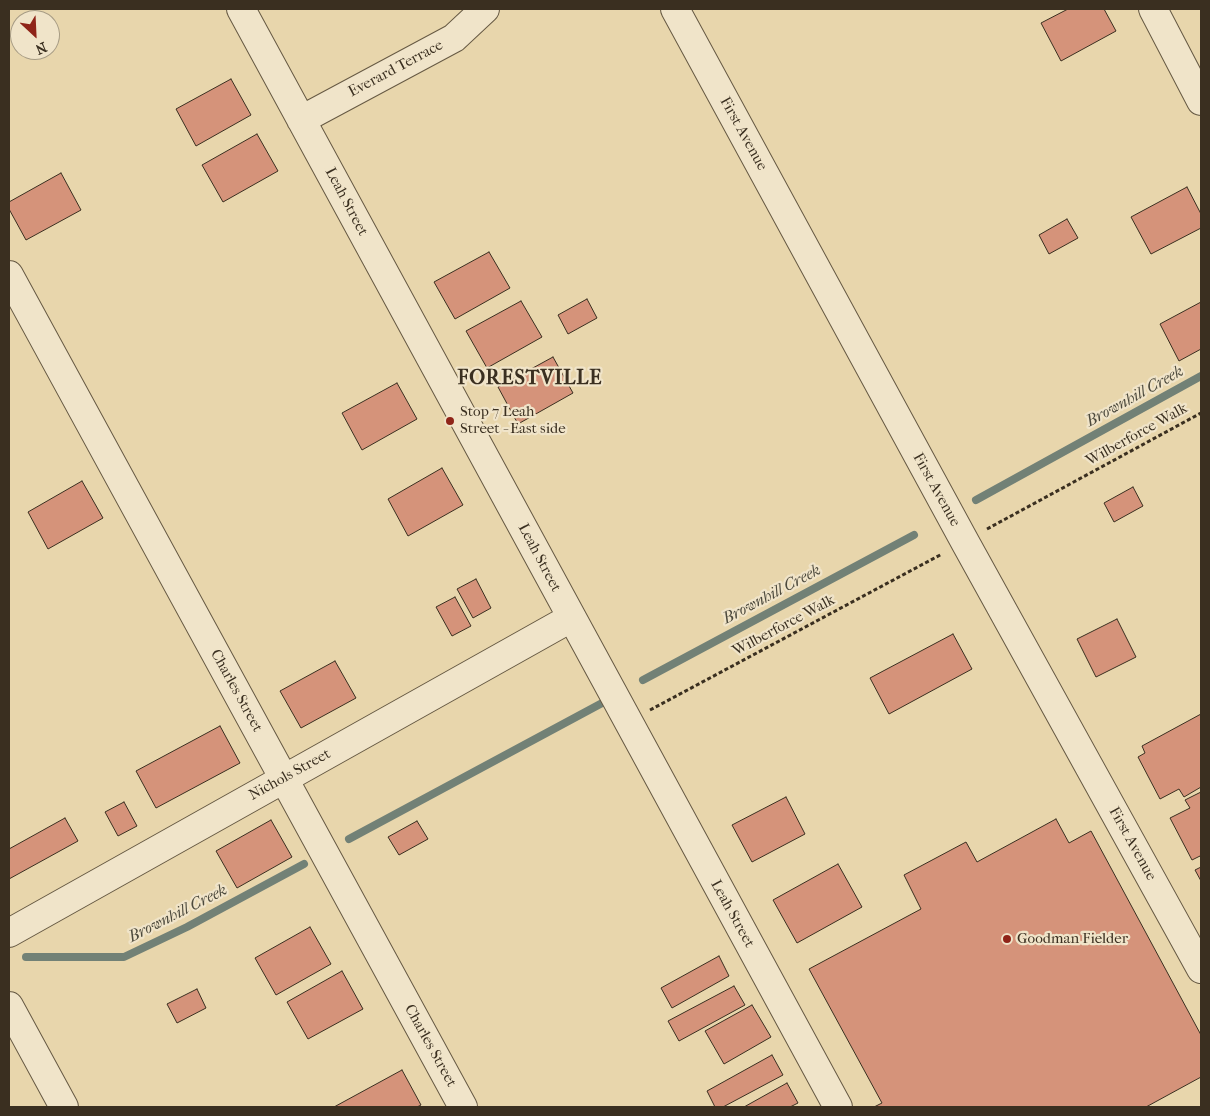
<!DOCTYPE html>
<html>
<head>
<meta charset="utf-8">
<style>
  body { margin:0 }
  #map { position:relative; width:1210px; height:1116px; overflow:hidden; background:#e8d6ac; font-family:"IM FELL French Canon",serif }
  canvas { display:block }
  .frame { position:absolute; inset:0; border:10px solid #3a2f20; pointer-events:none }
  .north { position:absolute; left:10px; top:10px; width:50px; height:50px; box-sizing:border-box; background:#f0e4c9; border:1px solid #a79c85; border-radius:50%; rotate:155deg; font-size:14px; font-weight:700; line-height:20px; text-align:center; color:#3a2f20 }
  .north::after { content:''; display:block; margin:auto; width:18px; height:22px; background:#8f2418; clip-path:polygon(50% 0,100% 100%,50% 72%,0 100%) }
</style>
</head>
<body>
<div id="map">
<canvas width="1210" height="1116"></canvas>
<div class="frame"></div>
<div class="north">N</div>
</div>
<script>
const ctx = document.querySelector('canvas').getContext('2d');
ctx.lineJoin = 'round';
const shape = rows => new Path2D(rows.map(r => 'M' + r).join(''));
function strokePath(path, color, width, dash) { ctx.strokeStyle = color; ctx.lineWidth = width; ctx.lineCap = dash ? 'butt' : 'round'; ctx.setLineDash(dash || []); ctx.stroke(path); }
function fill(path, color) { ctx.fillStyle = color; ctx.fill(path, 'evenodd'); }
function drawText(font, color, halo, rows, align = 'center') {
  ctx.font = font + ' "IM FELL French Canon",serif'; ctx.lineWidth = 4.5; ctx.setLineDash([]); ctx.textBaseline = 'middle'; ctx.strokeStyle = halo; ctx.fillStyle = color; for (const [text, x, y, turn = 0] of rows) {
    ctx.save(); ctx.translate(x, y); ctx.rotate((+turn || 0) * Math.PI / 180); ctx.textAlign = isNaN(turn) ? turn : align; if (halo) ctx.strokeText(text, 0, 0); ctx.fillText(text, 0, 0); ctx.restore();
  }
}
const stream = shape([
  [976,500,1201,376],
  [643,680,914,535],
  [349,839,604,702],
  [26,957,124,957,187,927,304,864]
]);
const building = shape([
  [1068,9,1104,9,1116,31,1061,61,1041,23,1068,9],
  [231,79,251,115,196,146,176,109,231,79],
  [257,134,278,171,223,202,202,165,257,134],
  [61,173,81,210,26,240,9,209,9,202,61,173],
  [1187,187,1201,214,1201,228,1151,254,1131,217,1187,187],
  [1067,219,1078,238,1049,254,1039,235,1067,219],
  [489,252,510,288,455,319,434,282,489,252],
  [587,299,597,318,568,334,558,315,587,299],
  [521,301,542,337,487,368,466,331,521,301],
  [1201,302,1201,349,1179,361,1160,324,1201,302],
  [553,357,573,393,518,424,498,387,553,357],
  [397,383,417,419,362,450,342,413,397,383],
  [442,468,463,505,408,536,388,499,442,468],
  [82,481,103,518,48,549,28,512,82,481],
  [1133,487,1143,506,1114,522,1104,503,1133,487],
  [476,579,491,608,473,618,457,589,476,579],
  [455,597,471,626,452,636,436,607,455,597],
  [1117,619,1136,657,1096,677,1077,639,1117,619],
  [953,634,972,669,889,714,870,678,953,634],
  [335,661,356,698,301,728,280,691,335,661],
  [1201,714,1201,787,1184,797,1179,789,1160,799,1138,757,1145,753,1142,746,1201,714],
  [220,726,240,763,156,808,136,771,220,726],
  [1201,792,1201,859,1200,856,1192,860,1170,818,1190,808,1185,800,1201,792],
  [786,797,805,834,752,862,732,825,786,797],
  [124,802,137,826,118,836,105,812,124,802],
  [65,818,78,841,9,879,9,849,65,818],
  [1056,819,1069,843,1091,831,1201,1035,1201,1077,1146,1107,874,1107,882,1103,809,969,921,909,904,875,966,842,977,862,1056,819],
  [271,820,292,857,237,888,216,851,271,820],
  [417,821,428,839,399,855,388,837,417,821],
  [838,864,862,907,797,943,773,900,838,864],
  [1201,867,1201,881,1195,870,1201,867],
  [310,927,331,964,276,995,255,958,310,927],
  [719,956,729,976,672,1008,661,988,719,956],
  [342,971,363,1009,308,1039,287,1002,342,971],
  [734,986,745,1005,679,1041,668,1021,734,986],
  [197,989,206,1008,177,1023,167,1004,197,989],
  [752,1005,771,1037,724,1064,705,1031,752,1005],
  [772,1055,783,1075,723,1107,715,1107,707,1091,772,1055],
  [402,1070,421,1105,417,1107,334,1107,402,1070],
  [787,1083,798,1103,790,1107,744,1107,787,1083]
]);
const path = shape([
  [987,529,1201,413],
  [650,710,942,554]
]);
const minor = shape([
  [241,9,838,1107],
  [675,9,965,542,1201,969],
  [1153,9,1201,101],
  [301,120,454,38,485,9],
  [9,275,463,1107],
  [9,933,571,618],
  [9,1006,64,1107]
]);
const markers = [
  [450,421,5,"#8f2418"],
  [1007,939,5,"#8f2418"]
];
const streetNames = [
  ["Everard Terrace",396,69,-28],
  ["First Avenue",743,134,61],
  ["Leah Street",346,202,62],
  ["Wilberforce Walk",1137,435,-29],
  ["First Avenue",936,490,61],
  ["Leah Street",539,558,62],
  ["Wilberforce Walk",784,626,-28],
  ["Charles Street",236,691,61],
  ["Nichols Street",290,775,-29],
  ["First Avenue",1132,844,61],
  ["Leah Street",732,914,61],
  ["Charles Street",430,1046,61]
];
const poiNames = [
  ["Stop 7 Leah",460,412],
  ["Street - East side",460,429],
  ["Goodman Fielder",1017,939]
];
const waterNames = [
  ["Brownhill Creek",1135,397,-29],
  ["Brownhill Creek",772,595,-28],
  ["Brownhill Creek",178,914,-27]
];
const districtNames = [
  ["FORESTVILLE",530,379]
];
strokePath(stream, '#728176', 8);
fill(building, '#d5937a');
strokePath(building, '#3a2f20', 1);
strokePath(minor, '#665943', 30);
strokePath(path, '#3a2f20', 3, [4, 2.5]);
strokePath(minor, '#f0e4c9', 28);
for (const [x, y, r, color] of markers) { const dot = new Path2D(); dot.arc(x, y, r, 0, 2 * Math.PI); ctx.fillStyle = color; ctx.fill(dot); strokePath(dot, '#f0e4c9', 2); }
drawText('15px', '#3a2f20', '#f0e4c9', streetNames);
drawText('15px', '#3a2f20', '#f0e4c9', poiNames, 'left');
drawText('italic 16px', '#4d4a3d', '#f0e4c9', waterNames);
ctx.letterSpacing = '1px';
drawText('bold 20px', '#3a2f20', '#f0e4c9', districtNames);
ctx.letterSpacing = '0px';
</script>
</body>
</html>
